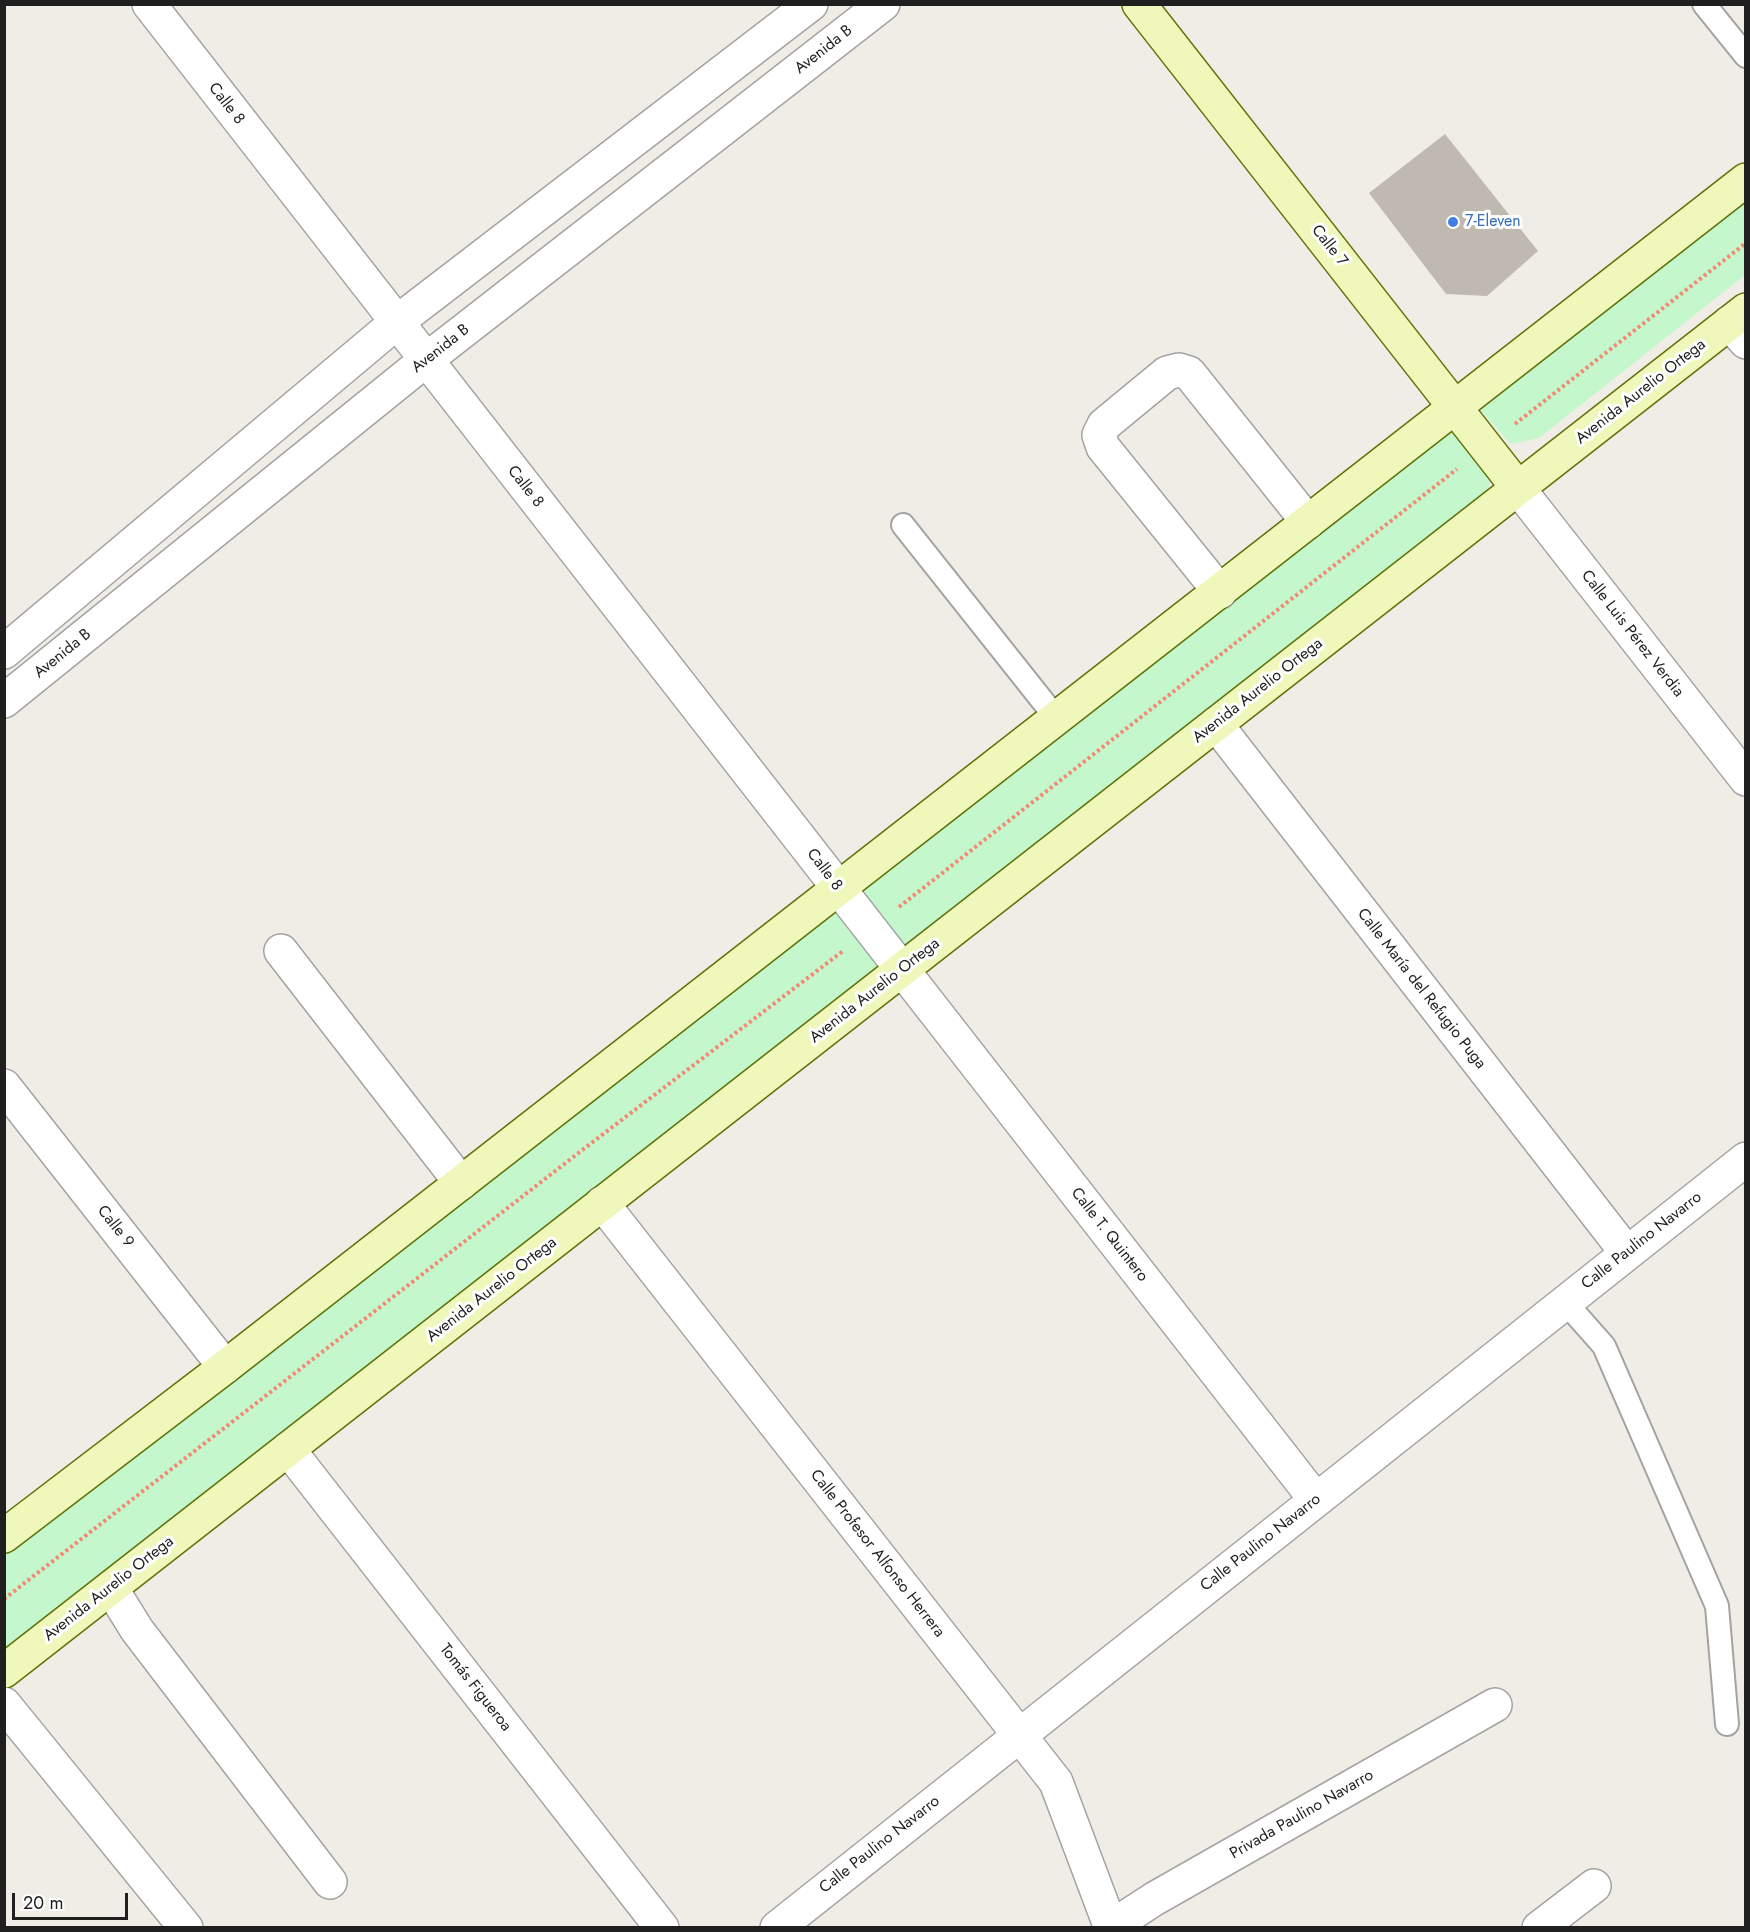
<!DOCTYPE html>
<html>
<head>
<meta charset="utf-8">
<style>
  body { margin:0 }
  #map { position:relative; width:1750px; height:1932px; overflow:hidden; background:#efede5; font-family:Jost,sans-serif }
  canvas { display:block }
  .frame { position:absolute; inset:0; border:6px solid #1f1f1f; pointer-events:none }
  .scale { position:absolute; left:12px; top:1893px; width:116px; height:27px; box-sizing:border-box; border:3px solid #1f1f1f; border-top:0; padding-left:8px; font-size:18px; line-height:21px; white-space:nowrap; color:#1f1f1f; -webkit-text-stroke:4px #fff; paint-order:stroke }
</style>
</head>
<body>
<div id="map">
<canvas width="1750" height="1932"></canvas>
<div class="frame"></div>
<div class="scale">20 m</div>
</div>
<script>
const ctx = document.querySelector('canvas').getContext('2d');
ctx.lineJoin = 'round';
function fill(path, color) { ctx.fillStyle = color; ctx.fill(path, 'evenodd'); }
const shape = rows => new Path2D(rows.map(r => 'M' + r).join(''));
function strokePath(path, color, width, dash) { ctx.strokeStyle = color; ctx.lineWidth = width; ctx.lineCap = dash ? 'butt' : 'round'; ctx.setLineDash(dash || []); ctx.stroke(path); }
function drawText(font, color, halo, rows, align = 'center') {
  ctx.font = font + ' Jost,sans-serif'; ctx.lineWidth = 6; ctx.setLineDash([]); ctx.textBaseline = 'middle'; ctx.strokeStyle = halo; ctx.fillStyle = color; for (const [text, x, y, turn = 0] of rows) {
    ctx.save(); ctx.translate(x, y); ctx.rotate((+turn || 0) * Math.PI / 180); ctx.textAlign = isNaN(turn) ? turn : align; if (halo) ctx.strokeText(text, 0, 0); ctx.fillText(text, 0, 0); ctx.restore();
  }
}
const park = shape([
  [1745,184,1745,275,1539,438,1511,444,1478,407],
  [1453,412,1497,456,1486,496,5,1658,5,1540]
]);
const building = shape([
  [1445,134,1538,251,1487,296,1446,294,1369,193]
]);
const path = shape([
  [1515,424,1746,243],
  [899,907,1457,469],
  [4,1599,581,1151,843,951]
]);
const lane = shape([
  [1704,4,1746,56],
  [903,525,1057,719],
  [1565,1302,1604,1346,1717,1606,1727,1724]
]);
const street = shape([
  [149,4,1316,1500],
  [1729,323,1746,342],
  [1518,488,1746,779],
  [1220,592,1103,447,1099,435,1104,425,1167,373,1179,370,1189,373,1308,522],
  [4,652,397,322,811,4],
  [4,701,426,360,883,4],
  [1216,724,1627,1253],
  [281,951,461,1183],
  [4,1086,225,1367],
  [602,1203,1056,1782,1111,1928],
  [288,1449,662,1928],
  [111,1588,137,1630,330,1882],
  [4,1704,186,1928],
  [1111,1927,1154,1899,1495,1705],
  [777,1928,1746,1159],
  [1539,1928,1594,1886]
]);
const secondary = shape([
  [1139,4,1518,488],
  [4,1536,225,1367,1746,180],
  [4,1671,1746,310]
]);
const markers = [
  [1453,222,6,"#3f7fe0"]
];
const streetNames = [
  ["Avenida B",824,50,-38],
  ["Calle 8",226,104,52],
  ["Calle 7",1329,246,52],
  ["Avenida B",441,349,-38],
  ["Avenida Aurelio Ortega",1641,392,-38],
  ["Calle 8",525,487,52],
  ["Calle Luis Pérez Verdia",1632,634,52],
  ["Avenida B",63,654,-39],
  ["Avenida Aurelio Ortega",1258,691,-38],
  ["Calle 8",824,870,53],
  ["Calle María del Refugio Puga",1421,989,52],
  ["Avenida Aurelio Ortega",875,991,-38],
  ["Calle 9",115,1227,52],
  ["Calle T. Quintero",1109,1235,52],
  ["Calle Paulino Navarro",1642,1241,-38],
  ["Avenida Aurelio Ortega",492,1290,-38],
  ["Calle Paulino Navarro",1261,1543,-38],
  ["Calle Profesor Alfonso Herrera",877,1554,52],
  ["Avenida Aurelio Ortega",109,1589,-38],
  ["Tomás Figueroa",475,1688,52],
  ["Privada Paulino Navarro",1302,1815,-30],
  ["Calle Paulino Navarro",880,1845,-38]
];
const shopNames = [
  ["7-Eleven",1465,222]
];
fill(park, '#c4f7cc');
fill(building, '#c0b9b2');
strokePath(lane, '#a3a3a3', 26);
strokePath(street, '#a3a3a3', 36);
strokePath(secondary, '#5f7209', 36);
strokePath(path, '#f48871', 4, [3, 3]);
strokePath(lane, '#fff', 22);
strokePath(street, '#fff', 33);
strokePath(secondary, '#f0f7bb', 33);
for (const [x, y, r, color] of markers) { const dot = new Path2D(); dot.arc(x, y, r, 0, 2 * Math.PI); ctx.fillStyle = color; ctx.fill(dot); strokePath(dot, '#fff', 2); }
drawText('16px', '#1f1f1f', '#fff', streetNames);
drawText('16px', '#366cbe', '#fff', shopNames, 'left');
</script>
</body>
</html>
